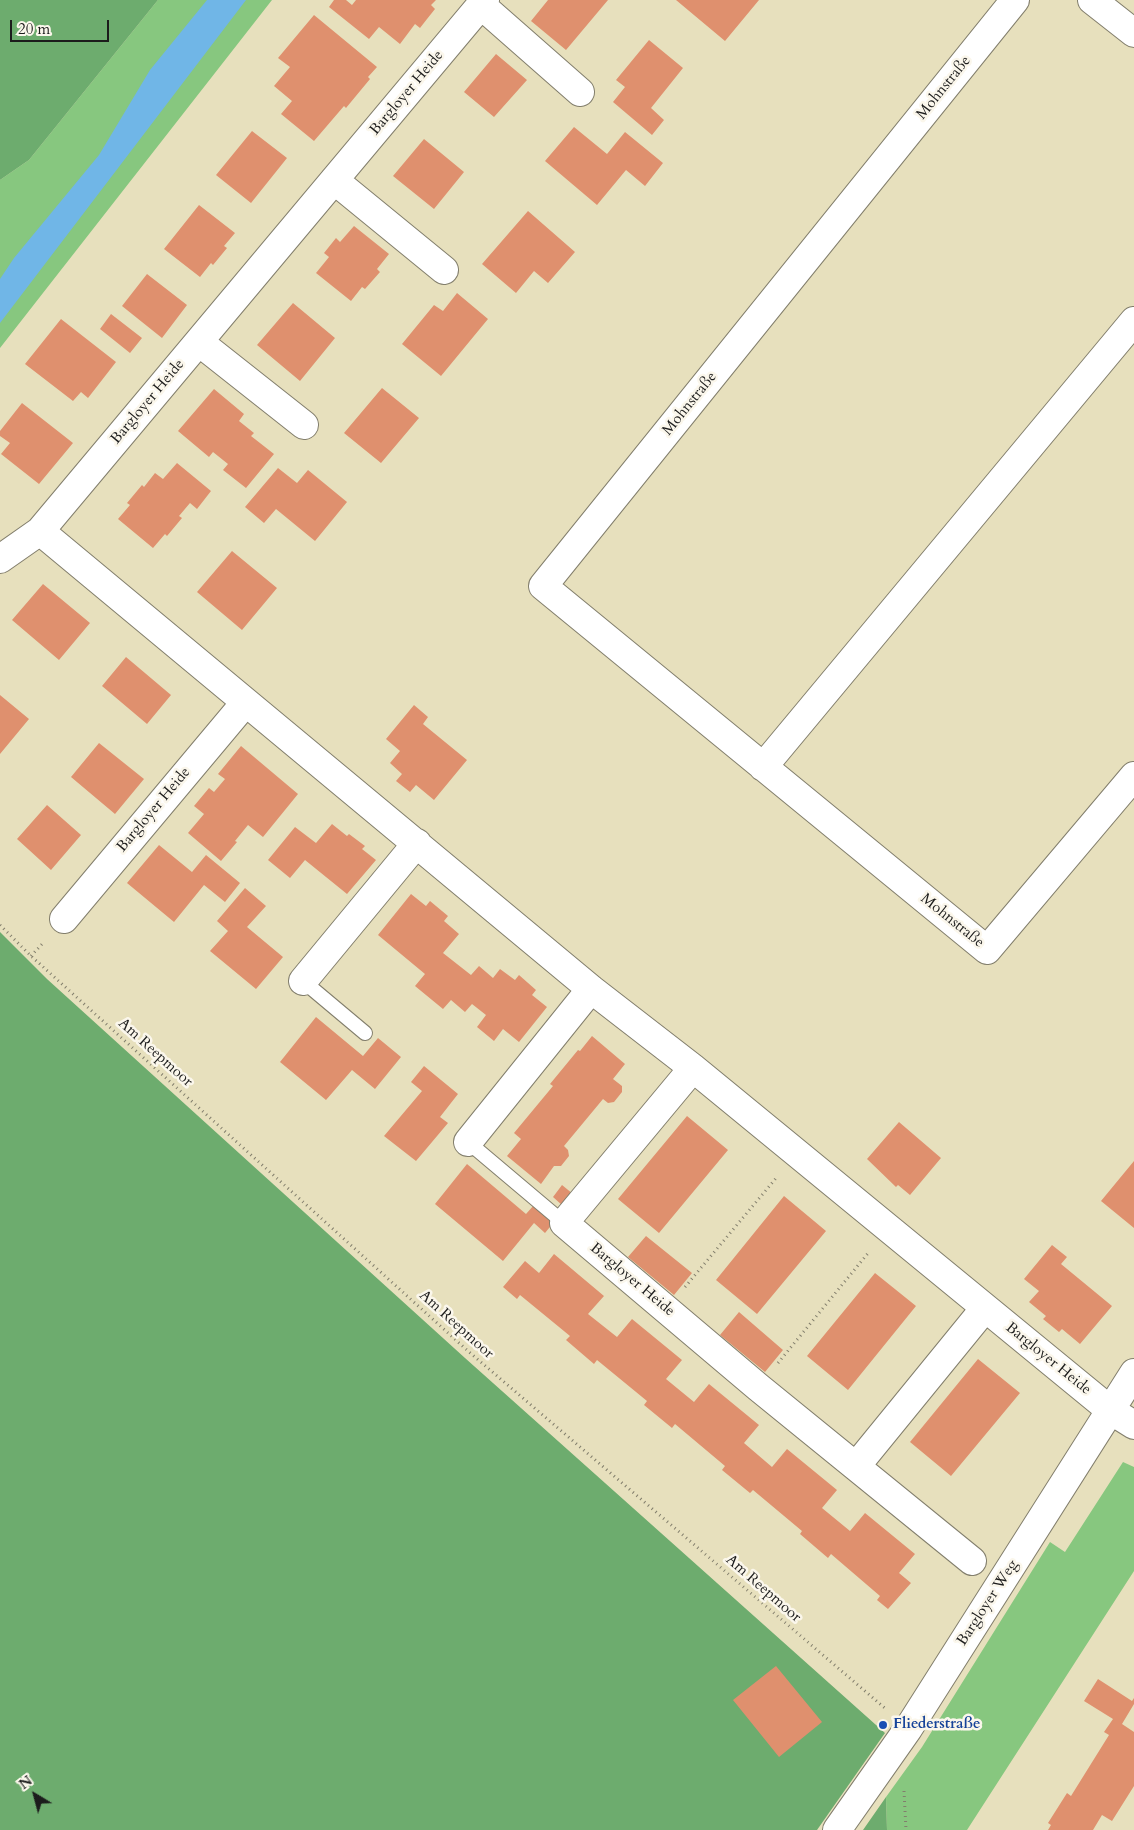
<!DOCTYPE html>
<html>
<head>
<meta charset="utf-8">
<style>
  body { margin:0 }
  #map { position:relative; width:1134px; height:1830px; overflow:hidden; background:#e7e0bd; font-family:Cardo,serif }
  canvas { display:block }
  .north { position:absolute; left:10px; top:1770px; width:50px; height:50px; -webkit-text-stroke:4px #fbf7ec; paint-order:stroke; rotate:323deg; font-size:14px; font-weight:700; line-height:20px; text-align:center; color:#1c1c1c }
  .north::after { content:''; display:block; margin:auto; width:18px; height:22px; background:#1c1c1c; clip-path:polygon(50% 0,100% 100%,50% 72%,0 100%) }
  .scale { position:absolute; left:10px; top:20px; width:99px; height:22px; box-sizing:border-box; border:2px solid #1c1c1c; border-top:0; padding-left:6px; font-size:15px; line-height:18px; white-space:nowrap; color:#1c1c1c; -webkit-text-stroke:4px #fbf7ec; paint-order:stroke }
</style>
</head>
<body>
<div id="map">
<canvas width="1134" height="1830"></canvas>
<div class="north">N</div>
<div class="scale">20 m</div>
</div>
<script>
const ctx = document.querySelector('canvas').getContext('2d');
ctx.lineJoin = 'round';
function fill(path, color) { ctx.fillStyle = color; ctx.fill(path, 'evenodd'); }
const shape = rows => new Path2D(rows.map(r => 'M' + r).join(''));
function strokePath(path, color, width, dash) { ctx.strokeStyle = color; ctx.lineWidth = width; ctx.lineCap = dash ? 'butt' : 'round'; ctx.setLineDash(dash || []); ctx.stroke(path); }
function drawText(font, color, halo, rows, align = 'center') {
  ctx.font = font + ' Cardo,serif'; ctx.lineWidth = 5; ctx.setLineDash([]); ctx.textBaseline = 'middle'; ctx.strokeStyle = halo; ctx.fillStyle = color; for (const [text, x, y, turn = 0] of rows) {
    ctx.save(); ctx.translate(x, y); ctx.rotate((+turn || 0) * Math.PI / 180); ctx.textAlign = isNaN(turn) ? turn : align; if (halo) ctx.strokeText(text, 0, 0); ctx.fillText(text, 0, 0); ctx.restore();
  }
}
const green = shape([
  [158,0,272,0,0,348,0,180,29,160],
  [1123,1462,1134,1467,1134,1571,967,1830,887,1830,886,1797,922,1747,1050,1542,1065,1552]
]);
const forest = shape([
  [0,0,158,0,29,160,0,180],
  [0,932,47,979,465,1358,885,1733,817,1830,0,1830],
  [886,1797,887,1830,863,1830]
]);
const water = shape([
  [207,0,246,0,0,323,0,279,14,258,99,155,150,70]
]);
const building = shape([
  [334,0,346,0,352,5,356,0,436,0,431,5,435,9,427,19,420,28,415,24,400,44,379,27,369,39,329,7],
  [548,0,608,0,566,50,531,21],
  [676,0,759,0,725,41],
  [314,15,377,67,368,77,370,79,346,108,344,106,314,141,281,114,292,101,274,86,290,67,278,58],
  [649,40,683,68,651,108,664,120,652,135,613,102,625,87,616,80],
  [496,54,527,80,494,117,464,92],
  [574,127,607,154,625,132,663,163,645,186,626,170,597,205,545,161],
  [252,131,287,158,251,203,216,175],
  [424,139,464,172,434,209,393,176],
  [199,205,235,233,224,246,227,248,213,265,211,263,200,277,164,249],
  [528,211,575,252,548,283,534,271,516,293,482,264],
  [354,226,389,254,377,269,380,272,365,289,362,287,351,301,316,273,329,257,324,253,336,238,340,242],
  [147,274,187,305,162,338,122,306],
  [457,293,488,319,441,376,402,344,434,305,443,311],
  [293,303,335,338,300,381,257,345],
  [111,314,142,338,130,353,100,329],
  [61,319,116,362,88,398,81,392,73,401,25,364],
  [382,388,419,418,381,463,344,433],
  [214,389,244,414,239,421,254,433,251,436,274,454,246,488,223,470,228,464,213,452,209,457,178,431],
  [22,403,73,443,39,484,1,454,10,443,0,436,0,431],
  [177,463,211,491,197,509,190,503,179,516,182,518,167,536,165,534,153,548,118,519,130,505,127,503,142,485,144,487,155,473,163,479],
  [278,468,297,483,308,470,347,502,315,541,276,509,264,523,245,507],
  [232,551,277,588,242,630,197,592],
  [43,584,90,623,59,660,12,620],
  [126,657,171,695,147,724,102,686],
  [0,695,29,719,0,754],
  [414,705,428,717,423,724,467,760,434,800,416,785,410,792,396,781,402,774,390,763,400,751,386,739],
  [99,743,144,779,115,814,71,777],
  [241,746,298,794,263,837,248,825,235,841,237,842,221,861,188,833,204,814,194,806,209,788,214,792,225,779,218,774],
  [47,805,81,835,51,870,17,839],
  [332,824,347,836,349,834,365,846,362,849,376,860,347,894,305,860,290,878,268,860,295,827,316,843],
  [159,845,192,872,206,855,240,883,225,902,204,885,174,922,127,883],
  [245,888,266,906,247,927,283,957,256,989,210,951,228,931,217,921],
  [411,894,426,906,430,901,448,916,444,921,459,934,443,953,471,975,479,966,493,978,500,969,515,980,519,975,536,990,532,995,547,1007,519,1042,503,1029,494,1041,477,1027,486,1015,472,1004,465,1012,451,1000,443,1009,415,986,425,974,378,935],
  [316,1017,363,1056,378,1038,401,1057,375,1089,352,1070,326,1100,280,1062],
  [592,1036,625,1064,613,1079,622,1086,622,1092,614,1102,608,1103,603,1099,564,1146,568,1150,569,1156,561,1166,554,1166,541,1184,507,1156,521,1139,514,1133,553,1086,550,1084,578,1050,580,1051],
  [424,1066,458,1094,440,1117,448,1123,416,1161,384,1136,422,1091,411,1082],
  [687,1116,728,1150,659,1233,618,1199],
  [899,1122,941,1158,910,1195,898,1185,896,1187,867,1159],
  [1134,1161,1134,1228,1101,1201],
  [467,1164,526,1214,534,1205,554,1222,545,1233,534,1223,503,1261,435,1204],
  [562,1185,573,1194,563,1206,553,1197],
  [784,1196,826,1231,757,1314,716,1280],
  [646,1236,692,1273,674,1295,628,1257],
  [1052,1245,1067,1257,1061,1264,1112,1306,1080,1344,1062,1329,1059,1332,1043,1319,1046,1316,1029,1302,1039,1291,1024,1279],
  [554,1254,604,1296,588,1314,617,1337,632,1319,682,1360,666,1379,694,1402,709,1384,759,1425,744,1443,772,1467,787,1449,837,1490,822,1508,850,1531,865,1513,915,1554,899,1573,911,1583,888,1609,877,1600,880,1596,831,1554,828,1558,800,1534,802,1531,753,1490,750,1493,722,1470,725,1466,675,1424,672,1428,644,1405,647,1401,597,1360,594,1364,566,1340,570,1336,520,1295,517,1299,503,1287,525,1261,539,1273],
  [875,1273,916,1306,848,1390,807,1356],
  [739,1312,783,1350,765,1372,720,1335],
  [978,1359,1020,1393,951,1476,910,1442],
  [776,1666,822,1722,779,1757,733,1700],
  [1098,1679,1132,1701,1134,1698,1134,1704,1122,1724,1134,1732,1134,1786,1112,1821,1102,1815,1093,1830,1048,1830,1051,1825,1048,1823,1067,1793,1071,1796,1109,1735,1104,1732,1113,1719,1084,1701]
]);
const path = shape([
  [0,925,31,956,468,1351,886,1709],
  [31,956,44,942],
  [685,1287,777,1177],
  [778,1363,869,1252],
  [904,1791,906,1830]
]);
const service = shape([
  [303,981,365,1033],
  [468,1142,564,1223]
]);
const minor = shape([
  [485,0,40,531,591,989,693,1068,1110,1410,1134,1425],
  [1015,0,543,586,987,950,1134,776],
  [1092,0,1134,33],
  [481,5,580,92],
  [334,180,444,270],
  [199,342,304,425],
  [0,559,40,531],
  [763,767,1134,321],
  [64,919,245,703],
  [303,981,417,843],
  [693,1068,564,1223,758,1387,972,1561],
  [468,1142,591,989],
  [857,1465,985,1308],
  [837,1830,908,1729,1134,1373]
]);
const markers = [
  [883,1725,5,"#1a4fb4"]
];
const streetNames = [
  ["Mohnstraße",944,88,-51],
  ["Bargloyer Heide",407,93,-50],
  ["Bargloyer Heide",148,402,-50],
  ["Mohnstraße",690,404,-51],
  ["Bargloyer Heide",154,810,-50],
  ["Mohnstraße",952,921,39],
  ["Am Reepmoor",155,1053,42],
  ["Bargloyer Heide",632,1280,40],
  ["Am Reepmoor",456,1325,42],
  ["Bargloyer Heide",1048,1359,39],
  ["Am Reepmoor",763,1589,41],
  ["Bargloyer Weg",988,1603,-57]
];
const transitNames = [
  ["Fliederstraße",893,1725]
];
fill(green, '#87c77f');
fill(forest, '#6dac6e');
fill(water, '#70b6e7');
fill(building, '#df906e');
strokePath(service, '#827e6c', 16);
strokePath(minor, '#827e6c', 30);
strokePath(path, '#827e6c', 3, [1, 4]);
strokePath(service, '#fff', 14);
strokePath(minor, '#fff', 28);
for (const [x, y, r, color] of markers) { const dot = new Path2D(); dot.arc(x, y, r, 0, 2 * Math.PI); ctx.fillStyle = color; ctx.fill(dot); strokePath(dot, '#fbf7ec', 2); }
drawText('15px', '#1c1c1c', '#fbf7ec', streetNames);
drawText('bold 15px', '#164399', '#fbf7ec', transitNames, 'left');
</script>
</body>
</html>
